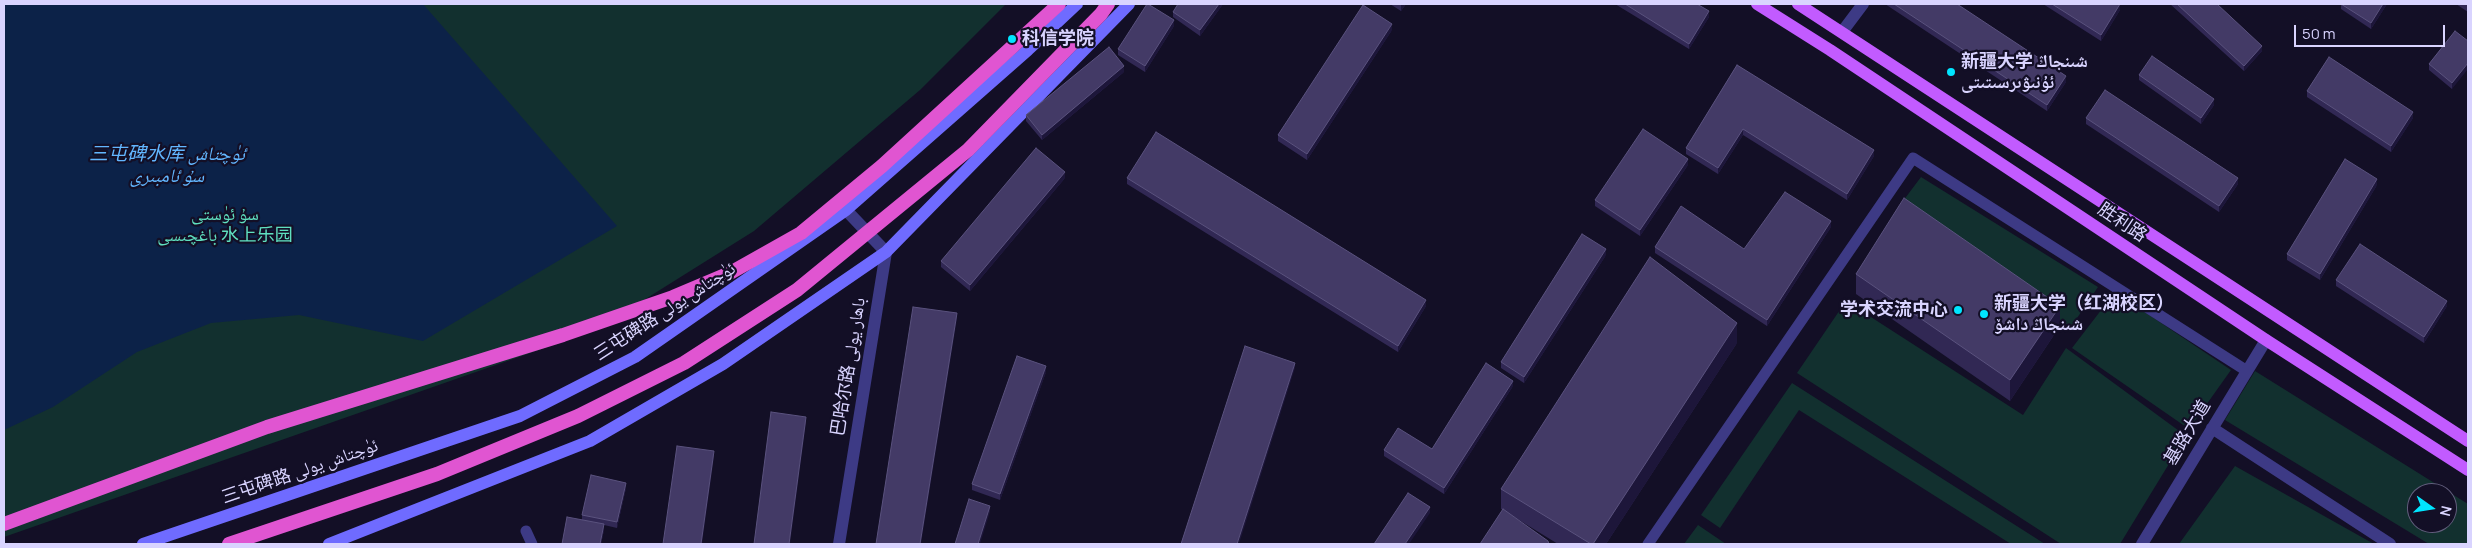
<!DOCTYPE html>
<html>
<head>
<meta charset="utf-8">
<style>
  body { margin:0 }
  #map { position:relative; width:2472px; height:548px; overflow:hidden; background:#130f26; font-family:Manrope,sans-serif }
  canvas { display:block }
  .frame { position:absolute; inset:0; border:5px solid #d9d4ff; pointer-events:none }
  .north { position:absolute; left:2407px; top:483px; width:50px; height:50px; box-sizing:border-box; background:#130f26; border:1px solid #625e7d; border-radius:50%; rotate:103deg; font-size:14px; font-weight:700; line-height:20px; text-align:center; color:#d9d4ff }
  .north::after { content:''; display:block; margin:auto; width:18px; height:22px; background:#00e5ff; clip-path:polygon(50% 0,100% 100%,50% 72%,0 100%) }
  .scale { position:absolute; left:2294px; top:25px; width:151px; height:22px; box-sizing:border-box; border:2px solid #d9d4ff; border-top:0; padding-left:6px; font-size:15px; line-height:18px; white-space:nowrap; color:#d9d4ff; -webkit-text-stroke:4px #130f26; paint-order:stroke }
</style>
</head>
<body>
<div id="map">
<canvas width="2472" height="548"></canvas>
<div class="frame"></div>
<div class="north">N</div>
<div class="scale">50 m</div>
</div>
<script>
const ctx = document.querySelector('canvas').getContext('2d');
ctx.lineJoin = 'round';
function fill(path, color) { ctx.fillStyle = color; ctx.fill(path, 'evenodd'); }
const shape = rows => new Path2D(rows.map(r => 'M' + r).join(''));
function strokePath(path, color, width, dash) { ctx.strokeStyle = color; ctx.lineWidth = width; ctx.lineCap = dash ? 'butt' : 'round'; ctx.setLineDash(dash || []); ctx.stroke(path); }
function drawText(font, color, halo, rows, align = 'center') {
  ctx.font = font + ' Manrope,"Noto Naskh Arabic","Noto Sans SC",sans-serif'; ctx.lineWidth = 4.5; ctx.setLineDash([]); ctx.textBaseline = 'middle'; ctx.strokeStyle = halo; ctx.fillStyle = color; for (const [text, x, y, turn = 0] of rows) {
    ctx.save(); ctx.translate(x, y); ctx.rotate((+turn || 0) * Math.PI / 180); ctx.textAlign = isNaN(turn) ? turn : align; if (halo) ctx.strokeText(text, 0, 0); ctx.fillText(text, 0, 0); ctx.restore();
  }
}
const green = shape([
  [4,4,1006,4,920,90,754,231,596,330,4,537],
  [1921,177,2098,287,2071,327,1897,209],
  [2115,292,2231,370,2189,429,2072,348],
  [1846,301,2023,415,2066,348,2186,436,2120,544,2061,544,1797,373],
  [2255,371,2468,504,2468,544,2429,544,2225,420],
  [2417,493,2447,493,2447,523,2417,523],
  [1792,383,2045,544,2011,544,1799,410,1720,528,1701,515],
  [2235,466,2374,544,2179,544],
  [1698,525,1726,544,1684,544]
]);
const water = shape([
  [4,4,423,4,617,226,423,341,299,315,211,323,137,352,53,407,4,430]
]);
const service = shape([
  [526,531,532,544],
  [1648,544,1913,158,2247,371]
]);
const minor = shape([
  [1842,32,1863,4],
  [2212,428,2390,544],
  [839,544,886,252,846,210],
  [2142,544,2266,340]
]);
const secondary = shape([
  [143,544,520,416,635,357,846,210,1028,50,1077,4],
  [329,544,590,441,723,364,886,252,1129,4]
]);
const primary = shape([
  [1757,4,1830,50,2266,340,2468,470],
  [1798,4,2468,441]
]);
const trunk = shape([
  [4,524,267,427,563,335,673,297,730,273,801,233,882,166,1059,4]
]);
const trunkBridge = shape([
  [229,544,437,474,578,416,684,363,797,290,968,150,1101,14,1108,4]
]);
const wall = shape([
  [1178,4,1223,4,1200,36,1173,17,1173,12],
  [1390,4,1406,4,1401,11],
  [1615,4,1697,4,1709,17,1689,49],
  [1885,4,1957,4,2066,82,2047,111],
  [2043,4,2120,4,2120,10,2101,41],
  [2170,4,2217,4,2262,51,2244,71],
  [2341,4,2387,4,2371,29,2341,9],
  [2456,4,2468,4,2468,12],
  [1174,26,1145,72,1118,55,1118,49],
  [1392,30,1307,160,1278,141,1278,135],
  [2468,41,2452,89,2429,70,2429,64],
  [1737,65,1874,156,1847,200,1743,135,1718,174,1686,154,1686,148],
  [1124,72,1042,140,1026,121,1026,115],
  [2139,75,2214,105,2201,124,2139,80],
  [2307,91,2413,118,2391,152,2307,97],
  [2086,118,2238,184,2219,212,2086,124],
  [1688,165,1640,236,1595,206,1595,200],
  [1065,178,970,291,941,267,941,261],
  [1127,178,1426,306,1398,352,1127,184],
  [2377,185,2320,280,2287,260,2287,254],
  [1831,227,1767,326,1655,253,1655,247,1744,249],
  [1606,255,1524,383,1501,368,1501,362],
  [1856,274,2060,326,2010,401,1856,294],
  [2336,280,2447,306,2424,343,2336,286],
  [1737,343,1606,544,1558,544,1501,509,1501,489],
  [1046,372,1000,500,972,490,972,484],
  [1513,386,1444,494,1384,456,1384,450,1432,449],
  [626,488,617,528,604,525,604,530,601,544,562,544,582,520,582,515]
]);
const shadedWall = shape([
  [1219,4,1223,4,1200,36,1200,30],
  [1402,4,1406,4,1401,11,1401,5],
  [2120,4,2120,10,2101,41,2101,35],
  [2383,4,2387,4,2371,29,2371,23],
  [1709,11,1709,17,1689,49,1689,44],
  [1174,20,1174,26,1145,72,1145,66],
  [1392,24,1392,30,1307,160,1307,154],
  [2262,46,2262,51,2244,71,2244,66],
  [2468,63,2468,69,2452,89,2452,83],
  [1124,66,1124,72,1042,140,1042,135],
  [2066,76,2066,82,2047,111,2047,105],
  [2214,99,2214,105,2201,124,2201,118],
  [2413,112,2413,118,2391,152,2391,146],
  [1743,129,1743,135,1718,174,1718,168],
  [1874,150,1874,156,1847,200,1847,194],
  [1688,159,1688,165,1640,236,1640,230],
  [1065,172,1065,178,970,291,970,285],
  [2238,178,2238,184,2219,212,2219,206],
  [2377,179,2377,185,2320,280,2320,274],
  [1831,221,1831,227,1767,326,1767,320],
  [1606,249,1606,255,1524,383,1524,377],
  [1426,300,1426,306,1398,352,1398,346],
  [2447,301,2447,306,2424,343,2424,337],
  [2060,306,2060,326,2010,401,2010,380],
  [957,313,957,319,921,544,920,544],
  [1737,323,1737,343,1606,544,1593,544],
  [1295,363,1295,368,1239,544,1237,544],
  [1046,366,1046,372,1000,500,1000,494],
  [1513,381,1513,386,1444,494,1444,488],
  [806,417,806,423,790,544,789,544],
  [714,451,714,457,702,544,701,544],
  [626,483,626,488,617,528,617,522],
  [990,506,990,512,980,544,978,544],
  [1430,507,1430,513,1409,544,1405,544],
  [604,524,604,530,601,544,600,544]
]);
const building = shape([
  [1147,4,1148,4,1174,20,1145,66,1118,49,1147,4],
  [1178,4,1219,4,1200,30,1173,12,1178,4],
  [1625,4,1697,4,1709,11,1689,44,1625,4],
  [1894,4,1957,4,2066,76,2047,105,1894,4],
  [2052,4,2120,4,2101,35,2052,4],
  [2177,4,2217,4,2262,46,2244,66,2177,4],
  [2341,4,2383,4,2371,23,2341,4],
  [1363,5,1392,24,1307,154,1278,135,1363,5],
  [2455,31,2468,41,2468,63,2452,83,2429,64,2455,31],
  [1109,47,1124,66,1042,135,1026,115,1109,47],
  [2152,56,2214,99,2201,118,2139,75,2152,56],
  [2329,57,2413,112,2391,146,2307,91,2329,57],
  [1737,65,1874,150,1847,194,1743,129,1718,168,1686,148,1737,65],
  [2105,90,2238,178,2219,206,2086,118,2105,90],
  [1643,129,1688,159,1640,230,1595,200,1643,129],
  [1156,132,1426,300,1398,346,1127,178,1156,132],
  [1036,148,1065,172,970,285,941,261,1036,148],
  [2345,159,2377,179,2320,274,2287,254,2345,159],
  [1785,192,1831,221,1767,320,1655,247,1681,206,1744,249,1785,192],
  [1904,198,2060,306,2010,380,1856,274,1904,198],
  [1582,234,1606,249,1524,377,1501,362,1582,234],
  [2360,244,2447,301,2424,337,2336,280,2360,244],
  [1650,257,1737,323,1593,544,1591,544,1501,489,1650,257],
  [913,307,957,313,920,544,876,544,913,307],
  [1245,346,1295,363,1237,544,1181,544,1245,346],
  [1017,356,1046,366,1000,494,972,484,1017,356],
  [1486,363,1513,381,1444,488,1384,450,1398,428,1432,449,1486,363],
  [771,412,806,417,789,544,754,544,771,412],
  [677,446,714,451,701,544,663,544,677,446],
  [591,475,626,483,617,522,582,515,591,475],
  [1408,493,1430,507,1405,544,1374,544,1408,493],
  [969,499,990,506,978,544,955,544,969,499],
  [1503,509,1548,541,1549,544,1480,544,1503,509],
  [567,517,604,524,600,544,562,544,567,517]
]);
const markers = [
  [1012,39,5,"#00e5ff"],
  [1951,72,5,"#00e5ff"],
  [1958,310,5,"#00e5ff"],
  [1984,314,5,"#00e5ff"]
];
const poiNames = [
  ["科信学院",1022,39],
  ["新疆大学 شىنجاڭ",1961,62],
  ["ئۇنىۋىرسىتىتى",1961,83],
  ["新疆大学（红湖校区）",1994,304],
  ["شىنجاڭ داشۆ",1994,325],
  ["学术交流中心",1948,310,"right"]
];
const parkNames = [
  ["سۇ ئۈستى",225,215],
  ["باغچىسى 水上乐园",225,236]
];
const streetNames = [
  ["胜利路",2122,223,34],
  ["三屯碑路 ئۈچتاش يولى",665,312,-33],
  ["巴哈尔路 باھار يولى",849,367,-81],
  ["基路大道",2188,433,-59],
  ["三屯碑路 ئۈچتاش يولى",300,472,-19]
];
const waterNames = [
  ["三屯碑水库 ئۈچتاش",167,155],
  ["سۇ ئامبىرى",167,177]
];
fill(green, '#12302f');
fill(water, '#0c2248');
strokePath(service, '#3d3a85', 11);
strokePath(minor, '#3d3a85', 12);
strokePath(secondary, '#6f6bff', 12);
strokePath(primary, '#c25bff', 12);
strokePath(trunk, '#e055d1', 14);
strokePath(trunkBridge, '#e055d1', 14);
fill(wall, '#312854');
fill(shadedWall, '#1d163a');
fill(building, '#433a66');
strokePath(building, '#5a527e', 1);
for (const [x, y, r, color] of markers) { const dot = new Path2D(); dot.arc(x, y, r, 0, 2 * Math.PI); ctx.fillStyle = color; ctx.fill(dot); strokePath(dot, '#130f26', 2); }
drawText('bold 18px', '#d9d4ff', '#130f26', poiNames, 'left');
drawText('18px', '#5fe0c0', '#130f26', parkNames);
drawText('18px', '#d9d4ff', '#130f26', streetNames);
drawText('italic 19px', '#62b6ff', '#130f26', waterNames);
</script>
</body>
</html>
